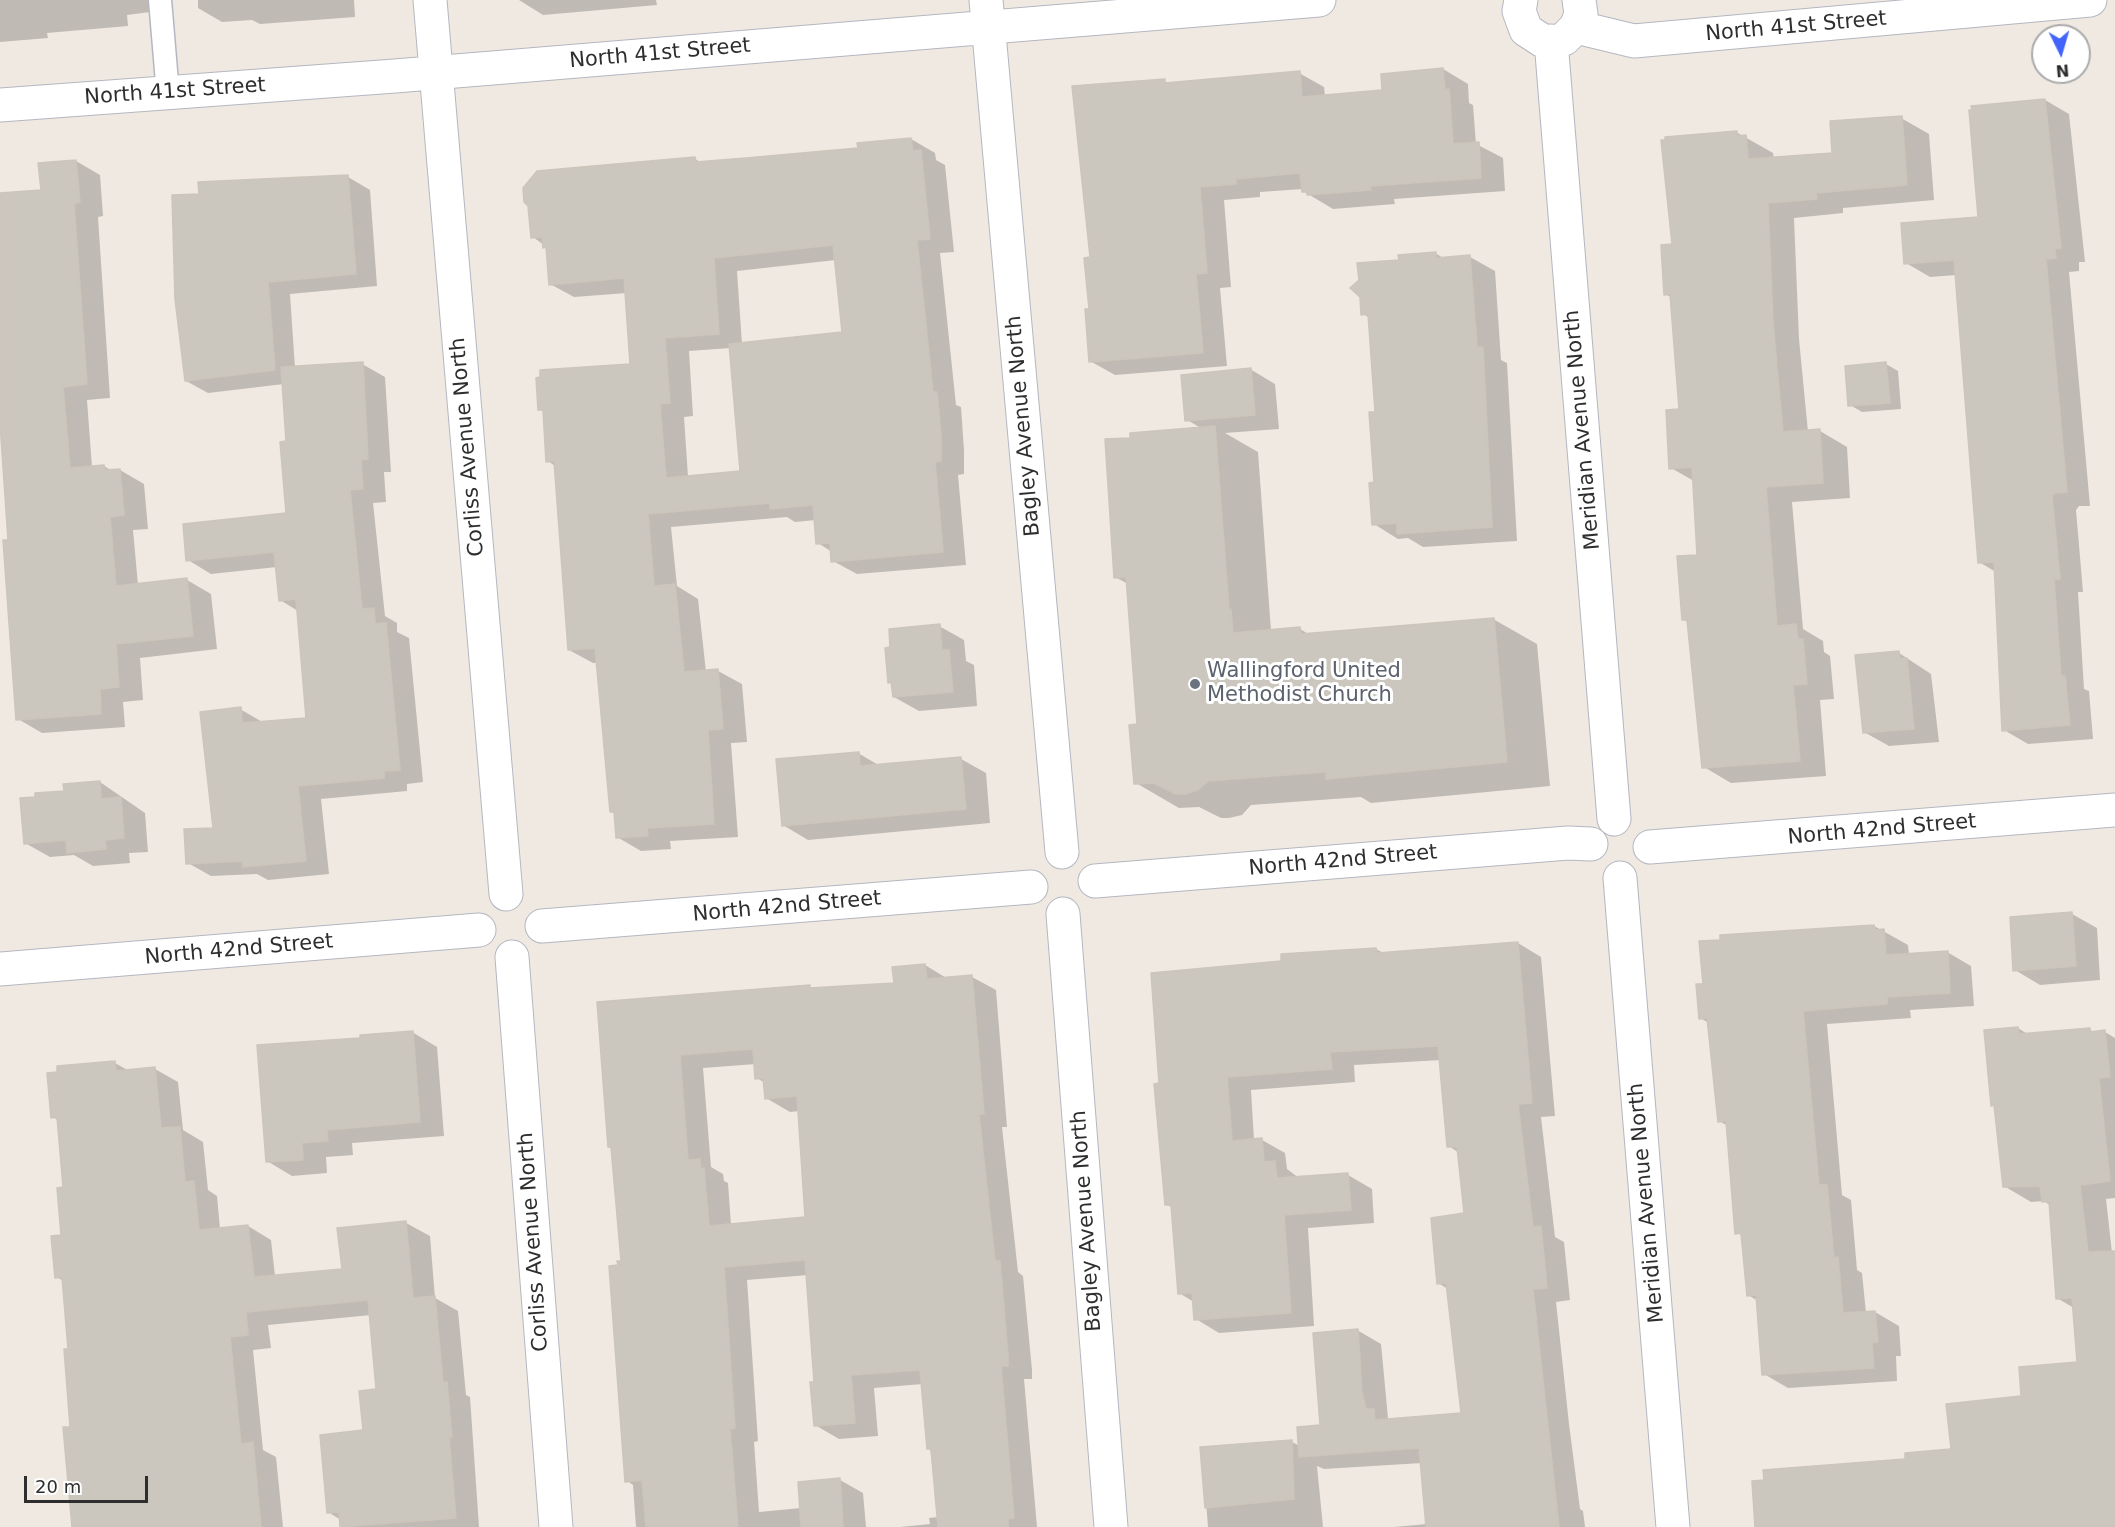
<!DOCTYPE html>
<html>
<head>
<meta charset="utf-8">
<style>
  body { margin:0 }
  #map { position:relative; width:2115px; height:1527px; overflow:hidden; background:#efe9e1; font-family:"DejaVu Sans",sans-serif }
  canvas { display:block }
  .north { position:absolute; left:2031px; top:24px; width:60px; height:60px; box-sizing:border-box; background:#fff; border:2px solid #ababab; border-radius:50%; rotate:175deg; font-size:16px; font-weight:700; line-height:24px; text-align:center; color:#2e2e2e }
  .north::after { content:''; display:block; margin:auto; width:21px; height:27px; background:#4264fb; clip-path:polygon(50% 0,100% 100%,50% 72%,0 100%) }
  .scale { position:absolute; left:24px; top:1476px; width:124px; height:27px; box-sizing:border-box; border:3px solid #2e2e2e; border-top:0; padding-left:8px; font-size:18px; line-height:21px; white-space:nowrap; color:#2e2e2e; -webkit-text-stroke:4px #fff; paint-order:stroke }
</style>
</head>
<body>
<div id="map">
<canvas width="2115" height="1527"></canvas>
<div class="north">N</div>
<div class="scale">20 m</div>
</div>
<script>
const ctx = document.querySelector('canvas').getContext('2d');
ctx.lineJoin = 'round';
function fill(path, color) { ctx.fillStyle = color; ctx.fill(path, 'evenodd'); }
const shape = rows => new Path2D(rows.map(r => 'M' + r).join(''));
function strokePath(path, color, width, dash) { ctx.strokeStyle = color; ctx.lineWidth = width; ctx.lineCap = dash ? 'butt' : 'round'; ctx.setLineDash(dash || []); ctx.stroke(path); }
function drawText(font, color, halo, rows, align = 'center') {
  ctx.font = font + ' "DejaVu Sans",sans-serif'; ctx.lineWidth = 6; ctx.setLineDash([]); ctx.textBaseline = 'middle'; ctx.strokeStyle = halo; ctx.fillStyle = color; for (const [text, x, y, turn = 0] of rows) {
    ctx.save(); ctx.translate(x, y); ctx.rotate((+turn || 0) * Math.PI / 180); ctx.textAlign = isNaN(turn) ? turn : align; if (halo) ctx.strokeText(text, 0, 0); ctx.fillText(text, 0, 0); ctx.restore();
  }
}
const shadow = shape([
  [0,0,149,0,150,12,127,15,128,26,47,33,48,38,0,42],
  [198,0,354,0,355,17,260,24,252,20,222,22,198,8],
  [519,0,656,0,657,5,543,15],
  [1443,69,1468,84,1469,103,1473,105,1476,144,1503,158,1505,191,1394,199,1395,204,1333,209,1303,191,1303,189,1260,192,1260,197,1224,200,1231,287,1220,288,1227,366,1115,375,1090,361,1092,259,1164,81,1171,84,1299,73,1324,87,1325,96,1384,91],
  [2045,100,2069,114,2085,262,2079,262,2079,271,2069,272,2090,506,2079,506,2076,510,2083,592,2078,592,2084,689,2089,691,2093,739,2028,744,2004,730,1996,572,1979,562,1956,275,1930,277,1906,263,1980,219],
  [1901,118,1929,134,1934,200,1843,208,1843,213,1794,218,1799,339,1808,432,1820,431,1847,447,1850,498,1792,502,1803,629,1823,641,1824,652,1830,656,1834,699,1820,700,1826,776,1731,783,1704,767,1689,623,1683,619,1699,556,1694,481,1671,468,1681,410,1672,298,1665,294,1674,246,1736,132,1773,153,1774,159,1834,155],
  [911,139,935,153,936,160,945,165,954,252,940,253,956,405,961,407,964,450,964,474,958,475,966,565,857,574,833,561,832,552,818,543,816,520,795,522,787,517,671,527,677,586,698,599,706,672,718,671,742,684,747,742,731,743,738,837,670,841,671,849,641,851,617,837,616,814,611,811,598,663,593,663,569,650,555,466,548,461,544,412,540,409,632,366,627,293,574,297,550,284,548,248,533,237,695,159,702,163,859,149],
  [836,260,844,333,742,344,737,271],
  [731,348,742,473,688,477,684,417,693,416,689,351],
  [76,161,100,175,103,216,98,217,110,398,87,400,92,467,104,466,112,471,120,470,144,484,148,529,133,530,138,585,187,580,211,594,217,649,140,658,143,700,123,702,125,727,42,733,18,719,0,394,0,195,42,191],
  [348,177,370,190,377,286,290,294,295,368,362,364,385,377,391,472,384,472,386,502,373,503,385,616,397,623,397,632,409,638,423,782,407,784,407,791,321,799,329,874,268,880,257,874,211,876,188,863,214,829,240,709,264,723,308,719,298,611,280,600,277,567,211,574,188,560,288,514,284,384,208,393,186,381,200,195],
  [1435,253,1445,259,1470,257,1495,271,1501,360,1507,363,1517,541,1423,547,1408,538,1398,539,1374,524,1377,413,1370,318,1363,314,1401,261],
  [1886,364,1898,371,1901,409,1862,412,1850,405],
  [1250,369,1275,384,1279,429,1225,433,1258,452,1271,631,1300,629,1310,635,1493,619,1537,644,1550,786,1371,803,1361,797,1251,805,1242,815,1229,818,1221,818,1199,807,1179,808,1136,783,1139,725,1128,584,1115,577,1132,439,1201,428,1187,420],
  [939,626,964,640,966,661,974,665,977,706,919,711,894,697,893,684,890,682],
  [1899,653,1931,674,1939,742,1889,746,1864,732],
  [858,753,880,766,961,759,986,773,990,823,808,840,783,825],
  [100,782,145,813,148,852,129,853,130,863,93,866,74,855,50,857,25,843,65,793],
  [2072,914,2097,928,2100,980,2040,985,2015,970],
  [1874,926,1908,945,1909,955,1947,952,1971,966,1974,1006,1910,1010,1911,1018,1827,1024,1842,1195,1851,1200,1857,1270,1862,1273,1866,1313,1875,1312,1899,1326,1901,1356,1896,1356,1897,1381,1788,1388,1764,1374,1758,1301,1748,1295,1743,1236,1737,1233,1728,1126,1719,1121,1709,1023,1700,1018,1704,985],
  [1518,943,1541,957,1555,1116,1541,1117,1555,1237,1564,1242,1570,1300,1556,1302,1569,1424,1580,1509,1583,1511,1585,1527,1394,1527,1427,1524,1422,1463,1324,1469,1317,1466,1323,1527,1208,1527,1202,1449,1292,1442,1300,1446,1322,1426,1357,1330,1381,1344,1388,1418,1391,1420,1463,1414,1448,1289,1438,1283,1466,1214,1459,1153,1449,1146,1441,1060,1354,1065,1355,1082,1251,1090,1254,1140,1262,1140,1285,1153,1287,1169,1299,1178,1348,1175,1372,1189,1374,1223,1308,1228,1314,1326,1219,1333,1196,1319,1194,1302,1179,1293,1173,1208,1166,1204,1161,1085,1282,963,1376,949,1385,954],
  [925,965,948,979,972,977,996,990,1007,1127,1002,1127,1018,1272,1023,1276,1032,1370,1032,1379,1024,1379,1037,1527,900,1527,930,1524,929,1518,938,1517,923,1384,874,1388,878,1436,839,1439,815,1425,816,1383,808,1275,747,1280,758,1441,754,1442,759,1512,801,1508,840,1480,863,1493,866,1527,636,1527,633,1485,627,1481,619,1266,623,1262,612,1148,609,1147,598,1003,810,987,815,990,896,984],
  [756,1064,757,1078,765,1083,766,1098,790,1112,800,1111,806,1219,731,1225,728,1183,724,1181,723,1174,711,1167,703,1068],
  [2018,1028,2029,1035,2089,1029,2095,1033,2105,1032,2115,1038,2115,1198,2106,1199,2112,1253,2115,1527,1757,1527,1907,1460,1952,1450,2023,1397,2079,1364,2074,1308,2057,1298,2051,1206,2044,1201,2031,1202,2004,1186,1996,1107,1992,1105],
  [412,1032,437,1047,444,1136,352,1143,353,1155,326,1157,327,1173,292,1176,267,1161,361,1039],
  [115,1063,129,1071,155,1069,178,1082,183,1130,203,1142,208,1190,217,1196,220,1229,248,1226,271,1240,275,1276,344,1270,406,1223,430,1236,435,1298,458,1311,466,1395,470,1397,479,1527,342,1527,341,1520,328,1512,365,1431,377,1391,371,1315,268,1325,271,1348,253,1350,263,1450,276,1457,283,1527,74,1527,70,1350,64,1281,56,1277,63,1236,65,1189,59,1121,53,1117]
]);
const building = shape([
  [1443,68,1445,90,1449,89,1453,144,1479,142,1481,178,1370,186,1371,190,1307,195,1307,192,1302,192,1300,173,1236,179,1236,184,1200,187,1207,273,1196,274,1203,353,1089,362,1085,309,1089,309,1084,258,1090,257,1072,86,1165,79,1165,83,1300,71,1302,97,1382,90,1381,74,1443,68],
  [2045,99,2061,248,2055,249,2056,258,2046,259,2067,492,2055,493,2052,496,2060,579,2054,579,2061,676,2065,676,2070,725,2002,731,1994,562,1978,563,1954,260,1904,264,1901,223,1978,217,1969,110,1972,110,1971,106,2045,99],
  [1902,116,1907,185,1816,193,1817,199,1768,203,1773,323,1783,432,1820,429,1823,483,1766,487,1777,626,1796,624,1798,639,1803,639,1807,684,1793,685,1800,761,1702,768,1687,620,1682,620,1677,556,1697,555,1692,467,1669,469,1666,410,1679,409,1670,294,1664,295,1661,245,1672,244,1661,140,1665,140,1665,137,1737,131,1737,136,1746,135,1748,159,1832,153,1830,121,1902,116],
  [911,138,913,151,921,150,930,239,917,240,933,392,937,392,941,435,941,461,935,462,943,552,831,562,830,543,816,544,813,505,770,509,770,503,648,514,654,586,675,584,684,672,718,669,723,729,708,730,714,824,647,828,648,836,616,838,614,812,610,812,595,648,568,650,554,461,546,462,543,410,538,410,536,378,540,377,540,370,630,364,624,278,549,285,546,247,543,248,542,237,531,238,528,206,524,202,523,188,537,171,695,157,696,162,746,158,858,148,857,143,911,138],
  [833,245,842,332,729,344,740,471,666,478,660,404,670,403,665,338,719,334,714,258,833,245],
  [76,160,80,202,74,204,87,384,63,387,70,468,104,465,105,470,120,469,124,515,110,517,116,586,187,578,193,636,116,644,119,687,100,689,101,714,16,720,3,540,8,540,0,423,0,193,41,190,38,163,76,160],
  [348,175,356,274,268,282,275,370,185,381,175,299,172,195,199,194,198,182,348,175],
  [1436,252,1436,258,1470,255,1477,347,1483,347,1492,527,1397,534,1397,523,1372,525,1369,483,1374,482,1369,412,1375,412,1368,314,1361,315,1360,297,1350,288,1359,280,1357,263,1399,260,1398,255,1436,252],
  [363,362,368,459,361,460,363,489,350,490,362,609,374,608,375,624,386,623,400,770,384,771,384,778,298,786,306,861,243,867,242,861,186,864,184,829,213,828,200,712,241,707,242,723,306,718,296,599,279,601,274,552,186,561,183,524,286,513,280,442,286,441,281,367,363,362],
  [1886,362,1890,403,1848,406,1845,366,1886,362],
  [1251,368,1255,415,1185,421,1181,375,1251,368],
  [1215,426,1229,609,1231,610,1233,633,1300,627,1301,634,1494,618,1507,762,1326,779,1326,772,1208,781,1198,790,1185,794,1176,794,1154,783,1134,784,1129,725,1137,724,1126,577,1114,578,1105,439,1130,438,1130,433,1215,426],
  [940,624,942,650,949,650,953,692,893,697,891,682,888,683,885,648,890,647,889,629,940,624],
  [1899,651,1900,659,1907,658,1914,729,1863,733,1855,655,1899,651],
  [859,752,860,766,961,757,966,809,782,826,776,759,859,752],
  [100,781,101,799,121,797,124,838,105,840,106,849,67,853,66,840,24,844,20,798,35,797,35,793,64,791,63,784,100,781],
  [2072,912,2076,966,2013,971,2010,917,2072,912],
  [1874,925,1875,930,1884,929,1886,955,1948,951,1950,993,1887,997,1887,1004,1803,1011,1819,1185,1827,1185,1834,1258,1838,1257,1843,1313,1875,1311,1878,1342,1872,1343,1874,1368,1762,1375,1756,1295,1747,1296,1741,1233,1735,1234,1726,1121,1718,1122,1707,1018,1699,1019,1696,984,1703,984,1699,941,1720,940,1720,935,1874,925],
  [1518,942,1532,1103,1518,1104,1533,1227,1541,1226,1547,1288,1533,1289,1559,1527,1426,1527,1419,1448,1299,1457,1297,1427,1320,1425,1313,1333,1358,1329,1362,1392,1366,1409,1374,1409,1375,1420,1461,1413,1446,1283,1437,1284,1431,1218,1464,1213,1457,1147,1447,1147,1438,1046,1330,1052,1332,1069,1227,1077,1232,1141,1262,1138,1264,1162,1275,1161,1277,1178,1348,1173,1351,1210,1284,1215,1291,1313,1194,1320,1192,1293,1178,1294,1171,1205,1165,1205,1154,1084,1159,1083,1151,973,1281,961,1281,954,1376,948,1377,953,1518,942],
  [925,964,927,979,972,975,984,1114,979,1114,995,1261,1000,1261,1008,1356,1008,1366,1001,1366,1014,1518,1008,1519,1008,1527,938,1527,931,1449,927,1449,920,1370,851,1375,855,1423,814,1426,810,1382,814,1382,805,1260,724,1267,735,1428,730,1429,738,1527,646,1527,642,1480,625,1482,609,1266,618,1265,617,1261,621,1261,611,1147,608,1147,597,1002,810,985,810,988,894,983,892,967,925,964],
  [753,1049,755,1079,763,1078,765,1099,797,1096,805,1217,709,1226,704,1168,701,1169,700,1159,688,1160,680,1055,753,1049],
  [2018,1027,2019,1034,2090,1028,2090,1032,2105,1030,2110,1077,2099,1078,2110,1181,2080,1185,2088,1252,2115,1251,2115,1527,1755,1527,1752,1481,1764,1480,1763,1470,1905,1459,1905,1453,1951,1449,1946,1404,2021,1396,2019,1367,2077,1362,2072,1298,2056,1299,2049,1201,2042,1202,2040,1186,2003,1187,1994,1105,1991,1106,1984,1030,2018,1027],
  [413,1031,420,1122,327,1130,328,1141,302,1143,303,1160,266,1162,257,1045,360,1038,360,1035,413,1031],
  [115,1061,116,1071,155,1067,161,1128,180,1127,185,1182,194,1181,199,1230,248,1225,254,1277,342,1269,337,1228,406,1221,413,1298,435,1296,443,1383,447,1382,452,1437,449,1437,456,1518,340,1527,339,1512,327,1513,320,1435,363,1430,359,1391,376,1389,368,1300,246,1312,248,1335,230,1337,241,1444,253,1442,261,1527,72,1527,63,1427,70,1427,64,1349,68,1349,62,1277,55,1278,51,1236,61,1235,57,1188,63,1187,57,1117,51,1118,47,1073,57,1072,57,1066,115,1061],
  [1292,1440,1294,1499,1205,1508,1200,1447,1292,1440],
  [840,1478,843,1527,801,1527,798,1482,840,1478]
]);
const service = shape([
  [160,0,168,94]
]);
const minor = shape([
  [430,0,506,894],
  [986,0,1062,852],
  [1521,0,1519,11,1526,30,1543,41,1554,42,1564,39,1576,27,1581,14,1579,0],
  [1576,27,1634,41,2090,0],
  [1551,41,1614,819],
  [0,105,395,76,1319,0],
  [1650,847,2115,810],
  [1620,878,1673,1527],
  [1095,881,1568,843,1591,844],
  [1063,914,1111,1527],
  [542,926,1031,887],
  [512,957,556,1527],
  [0,969,479,930]
]);
const markers = [
  [1195,684,6,"#6b7280"]
];
const streetNames = [
  ["North 41st Street",1796,27,-5],
  ["North 41st Street",660,54,-5],
  ["North 41st Street",175,92,-4],
  ["Bagley Avenue North",1024,426,-95],
  ["Meridian Avenue North",1583,430,-95],
  ["Corliss Avenue North",468,447,-95],
  ["North 42nd Street",1882,830,-5],
  ["North 42nd Street",1343,861,-5],
  ["North 42nd Street",787,907,-5],
  ["North 42nd Street",239,950,-5],
  ["Meridian Avenue North",1647,1203,-95],
  ["Bagley Avenue North",1087,1221,-94],
  ["Corliss Avenue North",534,1242,-94]
];
const worshipNames = [
  ["Wallingford United",1207,672],
  ["Methodist Church",1207,696]
];
fill(shadow, '#0003');
fill(building, '#cbc7bf');
strokePath(building, '#cbc5ba', 1.5);
strokePath(service, '#b4b7c1', 25);
strokePath(minor, '#b4b7c1', 35);
strokePath(service, '#fff', 22);
strokePath(minor, '#fff', 33);
for (const [x, y, r, color] of markers) { const dot = new Path2D(); dot.arc(x, y, r, 0, 2 * Math.PI); ctx.fillStyle = color; ctx.fill(dot); strokePath(dot, '#fff', 2); }
drawText('21px', '#2e2e2e', '#fff', streetNames);
drawText('21px', '#5b616d', '#fff', worshipNames, 'left');
</script>
</body>
</html>
